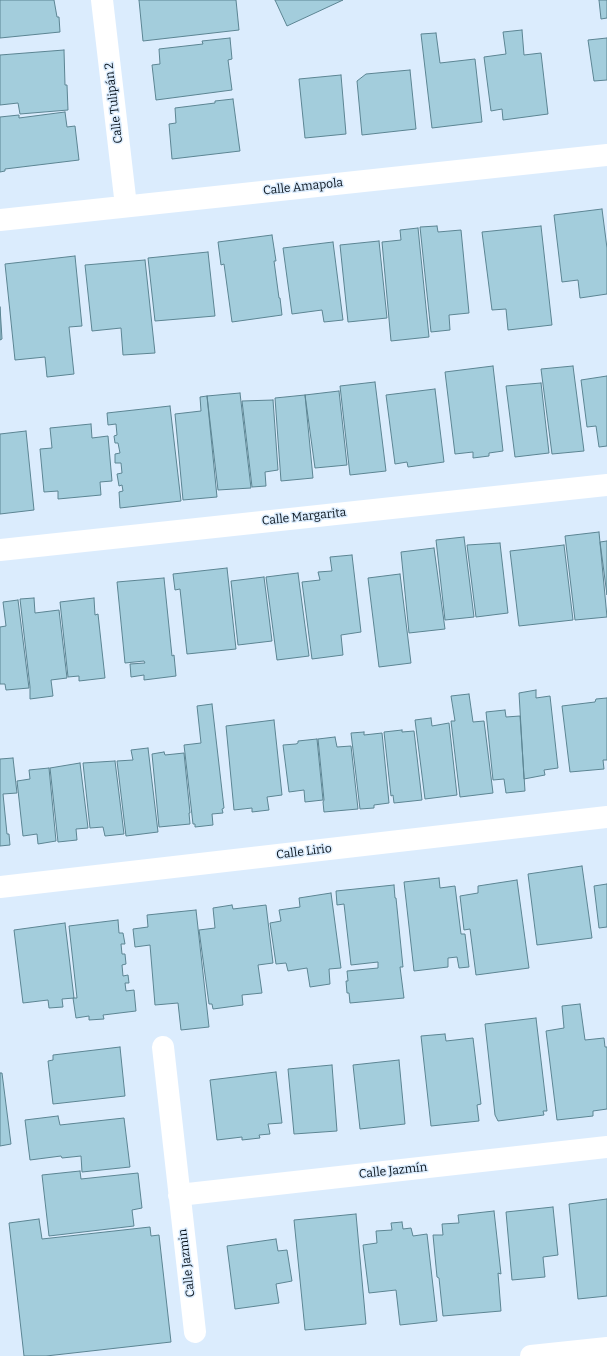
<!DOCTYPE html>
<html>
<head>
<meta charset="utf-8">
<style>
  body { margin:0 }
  canvas { display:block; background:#dbecfd }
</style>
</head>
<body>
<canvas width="607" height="1356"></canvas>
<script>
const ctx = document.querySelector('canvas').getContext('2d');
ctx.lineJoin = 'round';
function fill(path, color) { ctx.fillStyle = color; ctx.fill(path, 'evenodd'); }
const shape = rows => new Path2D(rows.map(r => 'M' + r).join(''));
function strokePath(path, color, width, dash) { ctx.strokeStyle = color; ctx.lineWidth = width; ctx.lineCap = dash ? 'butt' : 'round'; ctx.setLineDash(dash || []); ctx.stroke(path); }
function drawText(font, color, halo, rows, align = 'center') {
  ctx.font = font + ' Bitter,serif'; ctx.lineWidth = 3; ctx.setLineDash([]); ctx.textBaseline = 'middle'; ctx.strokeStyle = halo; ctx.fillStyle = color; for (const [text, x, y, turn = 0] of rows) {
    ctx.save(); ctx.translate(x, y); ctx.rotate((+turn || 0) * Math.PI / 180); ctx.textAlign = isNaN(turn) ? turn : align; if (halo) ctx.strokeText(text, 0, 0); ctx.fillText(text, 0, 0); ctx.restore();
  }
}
const building = shape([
  [0,0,54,0,57,17,59,17,60,32,0,38,0,0],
  [139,0,236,0,239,30,143,41,139,0],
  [275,0,343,0,287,26,275,0],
  [599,0,607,0,607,18,601,19,599,0],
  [522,30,524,55,541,53,548,114,503,120,502,109,491,111,484,57,506,54,503,32,522,30],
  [436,33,440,63,475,59,482,122,432,128,421,34,436,33],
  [230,38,232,59,228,60,232,90,156,100,152,65,160,64,159,49,203,44,202,41,230,38],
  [607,38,607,80,594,81,588,40,607,38],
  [64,50,65,85,67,85,68,110,20,114,18,103,0,105,0,55,64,50],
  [410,70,416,129,362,135,357,81,366,74,410,70],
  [341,75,346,134,305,138,299,79,341,75],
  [233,99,240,151,172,159,169,124,176,123,175,108,215,103,215,101,233,99],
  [65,112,67,127,75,126,79,160,5,169,5,171,0,172,0,117,19,115,19,118,65,112],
  [602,209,607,248,607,294,580,298,578,280,562,282,554,215,602,209],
  [437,226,438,232,461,230,469,313,449,315,450,330,431,332,420,227,437,226],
  [541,226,552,325,508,330,506,309,492,310,482,232,541,226],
  [418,228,429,337,391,341,382,242,401,240,400,230,418,228],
  [272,235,276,261,274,261,279,298,280,298,282,315,232,322,224,264,221,265,218,242,272,235],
  [379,241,387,318,348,322,340,245,379,241],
  [333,242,343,320,324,322,322,310,292,314,283,248,333,242],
  [208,252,215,316,155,321,148,258,208,252],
  [75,256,82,326,69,327,74,374,47,377,45,357,15,360,5,264,75,256],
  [145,260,155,353,123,355,121,328,92,331,85,265,145,260],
  [0,307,2,339,0,340,0,307],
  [493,366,503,451,489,453,489,456,473,458,473,452,455,454,445,372,493,366],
  [573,366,584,451,552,454,541,369,573,366],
  [607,376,607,446,599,447,596,426,587,427,581,380,607,376],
  [375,382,386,471,350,475,340,386,375,382],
  [541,383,549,453,515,457,506,386,541,383],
  [435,389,444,462,408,467,407,462,395,464,386,395,435,389],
  [339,391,347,465,315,468,305,395,339,391],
  [240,393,251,488,218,490,207,396,240,393],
  [305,395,313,478,281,481,275,398,305,395],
  [207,396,217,497,183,500,175,414,201,411,200,397,207,396],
  [273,400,278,470,265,472,266,486,252,487,242,401,273,400],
  [170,406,181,501,120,508,119,492,123,491,122,485,119,486,117,474,122,473,121,463,115,463,115,454,120,453,118,443,115,443,114,436,117,435,116,424,108,425,107,413,170,406],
  [91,424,92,438,108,436,112,481,100,482,101,495,58,499,58,491,44,492,40,449,52,448,50,428,91,424],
  [26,431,34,510,0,514,0,434,26,431],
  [599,532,607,617,575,620,565,536,599,532],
  [464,537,474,617,445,620,436,540,464,537],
  [607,541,607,595,600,542,607,541],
  [500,543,508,613,476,617,467,545,500,543],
  [564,545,573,620,519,626,510,551,564,545],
  [434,548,445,629,409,633,401,552,434,548],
  [352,555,361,632,341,635,343,655,312,659,302,582,320,580,318,572,332,571,330,557,352,555],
  [227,568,236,649,187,654,180,589,175,590,173,574,227,568],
  [298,573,309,656,277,660,266,577,298,573],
  [400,574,411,663,379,667,368,578,400,574],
  [264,577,272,641,238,645,231,581,264,577],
  [164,578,172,656,174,655,176,676,144,680,144,675,131,677,130,664,145,663,144,661,125,663,117,582,164,578],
  [34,598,35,613,59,610,67,678,51,680,53,696,30,699,30,687,20,599,34,598],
  [94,598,95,615,98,614,105,678,79,681,79,676,68,677,60,602,94,598],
  [18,600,29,688,6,690,5,684,0,684,0,627,6,626,3,602,18,600],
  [536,690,536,698,550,696,558,768,544,770,545,775,524,779,519,693,536,690],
  [469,694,473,722,484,721,493,793,460,797,451,721,455,721,451,696,469,694],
  [607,698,607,760,603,760,604,769,570,772,562,706,595,702,596,699,607,698],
  [212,704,224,808,222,809,223,813,212,814,213,825,195,827,195,824,193,824,184,745,201,743,197,706,212,704],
  [505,710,506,717,520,716,525,791,506,793,504,779,493,780,486,712,505,710],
  [431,718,432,726,449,723,457,795,425,799,415,720,431,718],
  [274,720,282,795,267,797,269,810,252,812,252,808,234,810,226,726,274,720],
  [402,730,402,732,414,731,422,800,394,803,393,795,391,796,384,732,402,730],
  [364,732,364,735,382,733,389,803,374,805,374,808,360,809,351,733,364,732],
  [335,737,337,747,351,746,358,809,324,812,323,802,324,800,318,739,335,737],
  [317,739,323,800,305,802,304,790,289,792,283,745,296,744,298,743,298,741,317,739],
  [148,748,158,832,126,836,117,761,133,760,131,750,148,748],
  [164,752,165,755,184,753,190,813,189,813,190,824,159,827,152,754,164,752],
  [13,758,17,793,3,794,7,834,9,834,10,845,0,846,0,759,13,758],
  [115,761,124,834,105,836,103,827,90,828,83,763,115,761],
  [80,763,88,828,76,829,77,840,58,842,50,768,80,763],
  [49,768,56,841,38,844,37,834,23,836,17,781,30,779,29,770,49,768],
  [582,866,592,938,537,945,528,874,582,866],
  [439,878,440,888,455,886,461,934,465,934,469,967,459,968,457,957,448,958,448,967,414,971,404,882,439,878],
  [517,880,529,968,476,975,470,929,464,930,460,896,478,893,478,886,517,880],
  [607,884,607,927,599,928,594,886,607,884],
  [394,885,395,898,396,898,403,967,400,967,404,998,350,1003,349,993,347,993,346,981,348,981,347,971,378,968,378,962,351,965,344,904,337,905,336,891,394,885],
  [331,893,341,968,329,969,330,984,310,987,307,968,288,971,286,963,276,964,270,923,281,921,279,910,300,907,299,898,331,893],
  [232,905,233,909,266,905,273,963,258,965,262,993,242,995,243,1005,213,1009,212,1004,209,1004,199,930,215,928,213,908,232,905],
  [196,910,209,1027,181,1030,178,1003,155,1005,150,945,135,947,133,929,148,927,147,915,196,910],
  [118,920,119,933,123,933,125,944,121,944,122,954,125,954,126,964,122,965,123,976,128,975,129,983,125,983,126,991,134,990,136,1011,103,1015,104,1019,89,1020,89,1016,76,1018,73,998,77,998,69,926,118,920],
  [65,923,74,998,62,999,63,1007,49,1008,48,1000,23,1003,14,930,65,923],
  [580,1004,585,1040,604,1038,605,1047,607,1047,607,1109,593,1111,593,1116,557,1120,546,1031,564,1028,562,1006,580,1004],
  [536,1018,547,1111,543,1111,544,1115,498,1121,495,1115,485,1024,536,1018],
  [445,1034,446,1041,473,1038,481,1104,477,1105,479,1121,431,1126,421,1036,445,1034],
  [120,1047,125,1096,53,1104,48,1061,53,1060,53,1055,120,1047],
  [399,1060,405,1124,360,1129,353,1065,399,1060],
  [332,1065,337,1131,294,1134,288,1069,332,1065],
  [276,1072,282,1123,268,1124,270,1134,259,1135,260,1138,242,1140,242,1137,217,1140,210,1080,276,1072],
  [0,1073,2,1073,11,1144,0,1146,0,1073],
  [58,1116,60,1125,124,1118,130,1167,82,1172,81,1156,62,1158,61,1156,30,1160,25,1120,58,1116],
  [80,1171,81,1179,138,1173,142,1208,132,1210,134,1226,49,1236,42,1175,80,1171],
  [607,1199,607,1296,578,1299,569,1204,607,1199],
  [553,1207,558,1255,543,1257,545,1277,512,1280,506,1212,553,1207],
  [494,1211,501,1274,498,1273,501,1311,443,1316,439,1278,437,1277,433,1235,443,1235,442,1224,459,1223,458,1215,494,1211],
  [356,1214,366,1324,305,1330,294,1220,356,1214],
  [39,1219,42,1239,150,1227,151,1236,159,1235,171,1342,46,1356,24,1356,9,1223,39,1219],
  [402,1222,403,1229,411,1228,413,1236,427,1234,437,1321,400,1325,396,1290,369,1293,363,1245,377,1243,376,1231,392,1230,391,1223,402,1222],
  [276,1239,278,1251,287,1250,292,1281,276,1284,279,1303,235,1309,227,1246,276,1239]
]);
const minor = shape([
  [102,0,126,206],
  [0,220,607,155],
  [0,550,607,485],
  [0,887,607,817],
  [163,1047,195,1332],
  [179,1195,607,1147],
  [531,1356,607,1348]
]);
const streetNames = [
  ["Calle Tulipán 2",114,103,-97],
  ["Calle Amapola",303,187,-6],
  ["Calle Margarita",304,517,-6],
  ["Calle Lirio",304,852,-7],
  ["Calle Jazmín",393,1171,-6],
  ["Calle Jazmin",187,1263,-97]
];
fill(building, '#a3cddc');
strokePath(building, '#5c8593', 1);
strokePath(minor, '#fff', 22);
drawText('12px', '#07111a', '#dbecfd', streetNames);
</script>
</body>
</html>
